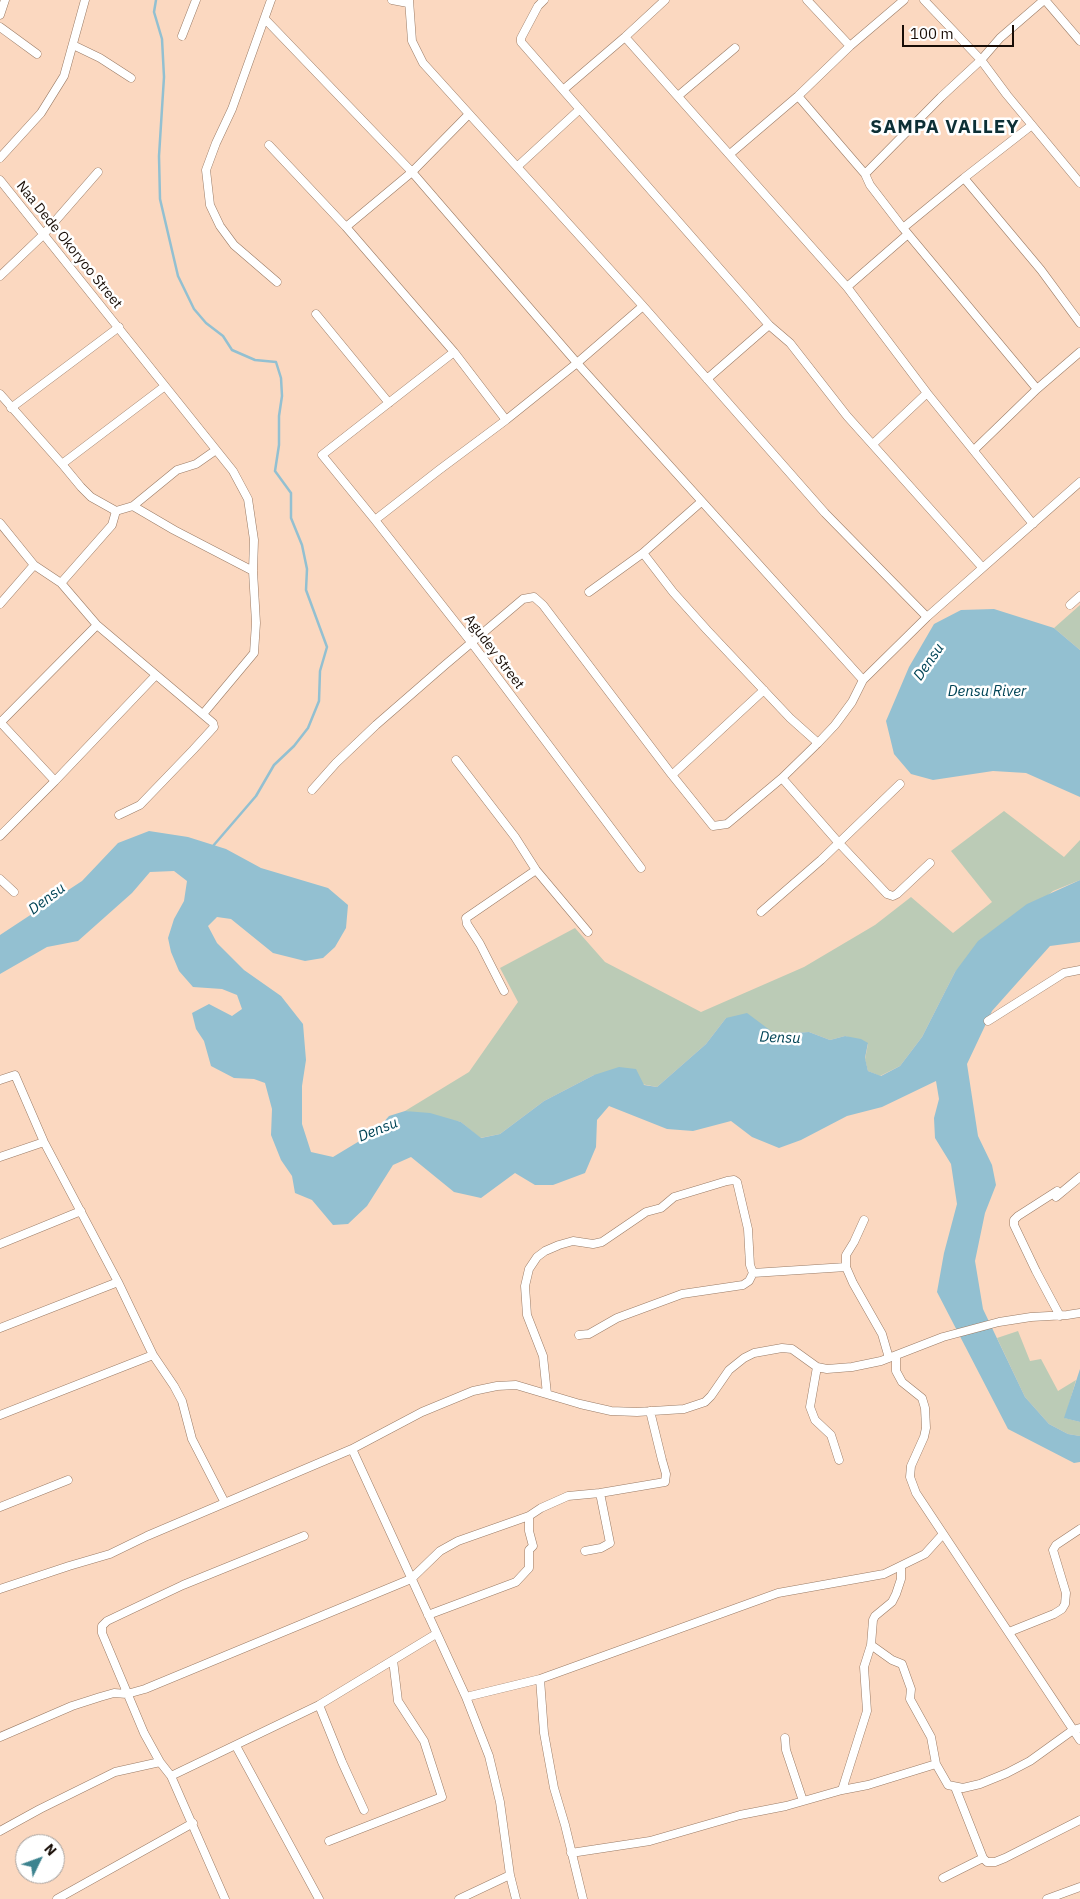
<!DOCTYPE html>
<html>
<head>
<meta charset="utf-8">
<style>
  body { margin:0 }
  #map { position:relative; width:1080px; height:1899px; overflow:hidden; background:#fbd8c0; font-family:"IBM Plex Sans",sans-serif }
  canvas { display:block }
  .north { position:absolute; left:15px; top:1834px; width:50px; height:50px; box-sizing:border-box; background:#fff; border:1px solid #a39e9b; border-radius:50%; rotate:48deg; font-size:14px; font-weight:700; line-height:20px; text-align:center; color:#180d06 }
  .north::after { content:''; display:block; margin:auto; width:18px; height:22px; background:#3d838f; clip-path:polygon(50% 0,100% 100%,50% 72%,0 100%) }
  .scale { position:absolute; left:902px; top:25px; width:112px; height:22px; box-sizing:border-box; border:2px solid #180d06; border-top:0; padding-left:6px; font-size:15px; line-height:18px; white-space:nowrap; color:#180d06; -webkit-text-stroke:4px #fff; paint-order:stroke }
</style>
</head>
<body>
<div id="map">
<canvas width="1080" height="1899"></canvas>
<div class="north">N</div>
<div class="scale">100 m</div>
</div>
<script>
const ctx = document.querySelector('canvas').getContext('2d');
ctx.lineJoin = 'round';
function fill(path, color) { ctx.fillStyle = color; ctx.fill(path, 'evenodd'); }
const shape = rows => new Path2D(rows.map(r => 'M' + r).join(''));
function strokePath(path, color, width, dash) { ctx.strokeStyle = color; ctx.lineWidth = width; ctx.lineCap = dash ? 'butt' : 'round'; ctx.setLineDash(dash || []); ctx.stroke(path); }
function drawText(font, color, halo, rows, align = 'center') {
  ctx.font = font + ' "IBM Plex Sans",sans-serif'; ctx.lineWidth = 5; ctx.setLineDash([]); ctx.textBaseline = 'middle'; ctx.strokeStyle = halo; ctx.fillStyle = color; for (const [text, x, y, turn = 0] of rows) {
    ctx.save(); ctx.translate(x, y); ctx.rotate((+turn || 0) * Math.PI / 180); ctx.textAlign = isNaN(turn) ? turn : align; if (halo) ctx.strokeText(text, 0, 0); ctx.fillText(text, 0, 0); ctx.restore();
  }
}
const green = shape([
  [1080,605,1080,650,1054,628],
  [1004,811,1064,857,1080,840,1080,880,1053,891,955,972,922,1037,900,1066,880,1076,868,1071,865,1059,868,1044,845,1036,830,1040,809,1032,775,1034,763,1026,726,1018,706,1044,657,1087,594,1075,544,1101,500,1134,480,1138,461,1122,405,1111,469,1072,518,1002,500,968,575,928,605,962,701,1012,804,967,875,925,911,897,953,933,992,902,951,851],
  [1018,1331,1030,1361,1041,1359,1058,1391,1076,1380,1065,1418,1080,1422,1080,1436,1068,1434,1049,1424,1025,1397,997,1338]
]);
const water = shape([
  [994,609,1054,628,1080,650,1080,797,1026,773,993,771,933,780,911,774,894,754,886,721,909,667,934,624,961,610],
  [149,831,188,837,226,849,261,868,328,888,348,905,346,928,335,947,323,958,305,961,273,953,231,919,217,917,208,926,217,943,244,970,281,996,303,1024,306,1060,302,1086,302,1124,311,1152,333,1157,376,1131,389,1116,405,1111,430,1113,461,1122,481,1138,500,1134,544,1101,594,1075,619,1067,636,1069,644,1085,657,1087,706,1044,726,1018,747,1013,775,1034,809,1032,830,1040,845,1036,861,1039,868,1043,865,1058,868,1071,881,1076,900,1066,922,1037,955,972,978,941,1027,904,1080,880,1080,942,1050,946,992,1011,967,1064,978,1136,992,1165,996,1185,985,1213,975,1261,983,1309,1025,1397,1049,1424,1068,1434,1080,1436,1080,1462,1074,1463,1008,1429,937,1292,944,1253,957,1204,951,1164,935,1138,934,1118,939,1099,936,1081,882,1107,847,1116,801,1140,779,1148,752,1137,731,1121,693,1131,667,1129,609,1106,597,1120,596,1147,585,1173,553,1185,535,1185,515,1173,481,1198,454,1192,411,1157,393,1165,367,1206,348,1224,333,1225,312,1200,295,1193,292,1176,281,1160,271,1135,272,1109,265,1083,254,1079,234,1078,211,1066,204,1041,196,1029,192,1013,209,1004,232,1016,242,1009,237,995,222,989,193,987,179,971,171,952,168,938,174,919,184,901,187,881,174,871,150,872,132,893,78,941,47,947,0,974,0,935,82,881,118,843],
  [1080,1369,1080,1422,1064,1418]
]);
const stream = shape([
  [156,0,154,12,162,39,164,77,159,156,160,199,178,276,194,309,206,323,223,336,232,350,255,360,276,362,281,378,282,396,279,416,279,445,275,471,291,493,291,518,302,545,307,569,306,590,327,647,320,671,319,701,308,728,294,746,274,765,256,796,213,846]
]);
const street = shape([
  [271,0,232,109,216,143,206,170,210,205,220,226,234,245,277,282],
  [392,0,408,3],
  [409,0,412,41,423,63,643,306,825,513,927,617],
  [544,0,538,6,521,38,521,42,769,325,790,343,847,416,982,567],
  [807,0,850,46],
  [924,0,981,60,1007,95,1080,183],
  [1045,0,1080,41],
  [0,15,5,0],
  [265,19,412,172,577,363,863,680],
  [0,27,37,54],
  [182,36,196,0],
  [625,37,847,287,927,393,1033,524],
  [73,45,100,58,131,78],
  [563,90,625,37,665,0],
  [678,96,735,48],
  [798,96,865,174,870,185,903,228,1037,389],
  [269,145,346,227,454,352,506,420],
  [730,154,798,96,850,46,904,0],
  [0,158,41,113,64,76,85,0],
  [518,166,580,109],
  [865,174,941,97,981,60,1000,38,1044,0],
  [964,178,1041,270,1080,323],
  [0,180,233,471,248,499,254,540,253,571,256,623,254,653,203,714],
  [346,227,412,172,469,114],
  [903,228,964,178,1032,125],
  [0,276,43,235,98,172],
  [847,287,908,234],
  [316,314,389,403],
  [454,352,322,455,375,520,471,642,641,868],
  [707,379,769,325],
  [0,394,62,464,81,487,91,497,116,511,133,506,177,470,196,464,216,450],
  [11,408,119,327],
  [873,444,927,393],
  [974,450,1037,389,1080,352],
  [62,464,165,386],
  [133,506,174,530,253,571],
  [375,520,439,470,506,420,577,363,643,306],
  [0,523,34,565,61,583,97,625,213,723,214,727,193,750,140,805,119,815],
  [643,553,673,592,707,630,790,718,818,743],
  [61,583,112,525,116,511],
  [589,592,643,553,701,502],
  [0,604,34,565],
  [1070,605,1080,596],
  [0,722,55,781],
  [0,723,97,625],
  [456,760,515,837,536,870,588,932],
  [672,775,764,690],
  [782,778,838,842,887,894,893,896,897,894,930,863],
  [312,790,336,763,376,725,445,665,523,599,534,597,543,605,672,775,713,826,727,824,782,778,818,743,835,725,852,702,863,680,927,617,1080,482],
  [0,836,55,781,156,675],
  [0,879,14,892],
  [761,912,821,860,900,784],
  [504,991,480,944,467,924,466,918,536,870],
  [988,1021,1064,973,1080,970],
  [0,1080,15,1075,44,1142,118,1282,153,1355,174,1386,182,1401,192,1439,225,1503],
  [0,1157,44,1142],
  [1057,1191,1018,1216,1014,1220,1014,1225,1036,1271,1060,1316],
  [1056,1197,1080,1177],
  [864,1220,854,1242,846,1255,846,1267,853,1283,882,1334,889,1358],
  [0,1244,81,1211],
  [753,1273,846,1267],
  [0,1328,118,1282],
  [896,1356,896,1371,902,1382,922,1398,925,1408,926,1428,924,1437,911,1466,910,1477,916,1493,1080,1740],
  [817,1367,810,1407,815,1420,831,1435,839,1460],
  [547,1394,543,1356,527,1315,525,1286,529,1269,537,1257,545,1251,559,1245,573,1241,593,1244,602,1242,646,1212,661,1208,674,1197,727,1181,734,1180,737,1182,748,1229,750,1265,753,1273,749,1281,743,1285,682,1294,617,1318,589,1334,579,1335],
  [0,1415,153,1355],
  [352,1449,466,1697,489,1756,500,1802,510,1875,516,1899],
  [0,1507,68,1480],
  [585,1551,601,1548,610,1543,600,1493],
  [0,1589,69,1566,110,1554,147,1536,352,1449,422,1412,473,1391,497,1386,516,1385,580,1404,611,1411,637,1412,684,1409,705,1402,711,1396,729,1370,744,1358,754,1353,782,1348,792,1349,817,1367,827,1369,852,1367,881,1361,943,1337,999,1322,1031,1317,1067,1315,1080,1313],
  [428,1615,516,1582,529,1568,529,1550,533,1546,529,1531,529,1516],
  [1009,1632,1054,1614,1062,1609,1065,1604,1066,1593,1053,1550,1056,1545,1080,1529],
  [871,1645,892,1660,902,1664,911,1689,910,1699,931,1737,936,1764,948,1785,963,1788,980,1784,1007,1773,1030,1761,1073,1730,1080,1728],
  [466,1697,540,1679],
  [319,1705,342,1762,364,1810],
  [0,1737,72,1706,100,1697,114,1693,127,1694,145,1689,411,1579,440,1551,458,1541,529,1516,541,1508,568,1496,600,1493,665,1482,666,1474,662,1460,650,1411],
  [785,1738,786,1750,803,1801],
  [236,1746,319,1899],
  [171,1776,319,1705,436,1634],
  [955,1787,983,1858,987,1862,995,1862,1005,1858,1080,1820],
  [842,1790,867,1711,864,1667,871,1645,873,1620,875,1616,892,1602,896,1594,901,1579,901,1566],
  [0,1831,40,1809,115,1772,160,1762],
  [329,1841,442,1797,424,1741,398,1701,393,1660],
  [571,1853,650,1841,740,1815,786,1806,842,1790,868,1785,936,1764],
  [943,1878,983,1858],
  [57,1899,193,1823],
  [225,1899,171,1776,160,1762,144,1733,102,1633,102,1626,107,1621,183,1585,304,1536],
  [459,1899,510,1875],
  [583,1899,565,1825,554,1788,544,1733,540,1679,778,1593,884,1574,925,1554,943,1534],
  [1047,1899,1080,1887]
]);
const streetNames = [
  ["Naa Dede Okoryoo Street",69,245,51],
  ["Agudey Street",494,652,53]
];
const waterNames = [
  ["Densu",929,662,-55],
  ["Densu River",987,692],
  ["Densu",47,899,-37],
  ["Densu",780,1038,2],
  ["Densu",378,1130,-22]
];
const districtNames = [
  ["SAMPA VALLEY",945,128]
];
fill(green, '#bbcbb6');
fill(water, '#93c0d1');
strokePath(stream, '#93c0d1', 2.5);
strokePath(street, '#9a7b65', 9);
strokePath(street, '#fff', 8);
drawText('14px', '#180d06', '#fff', streetNames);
drawText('italic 15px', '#004456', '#fff', waterNames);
ctx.letterSpacing = '1px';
drawText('bold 19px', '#0d2f35', '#fff', districtNames);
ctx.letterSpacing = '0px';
</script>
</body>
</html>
